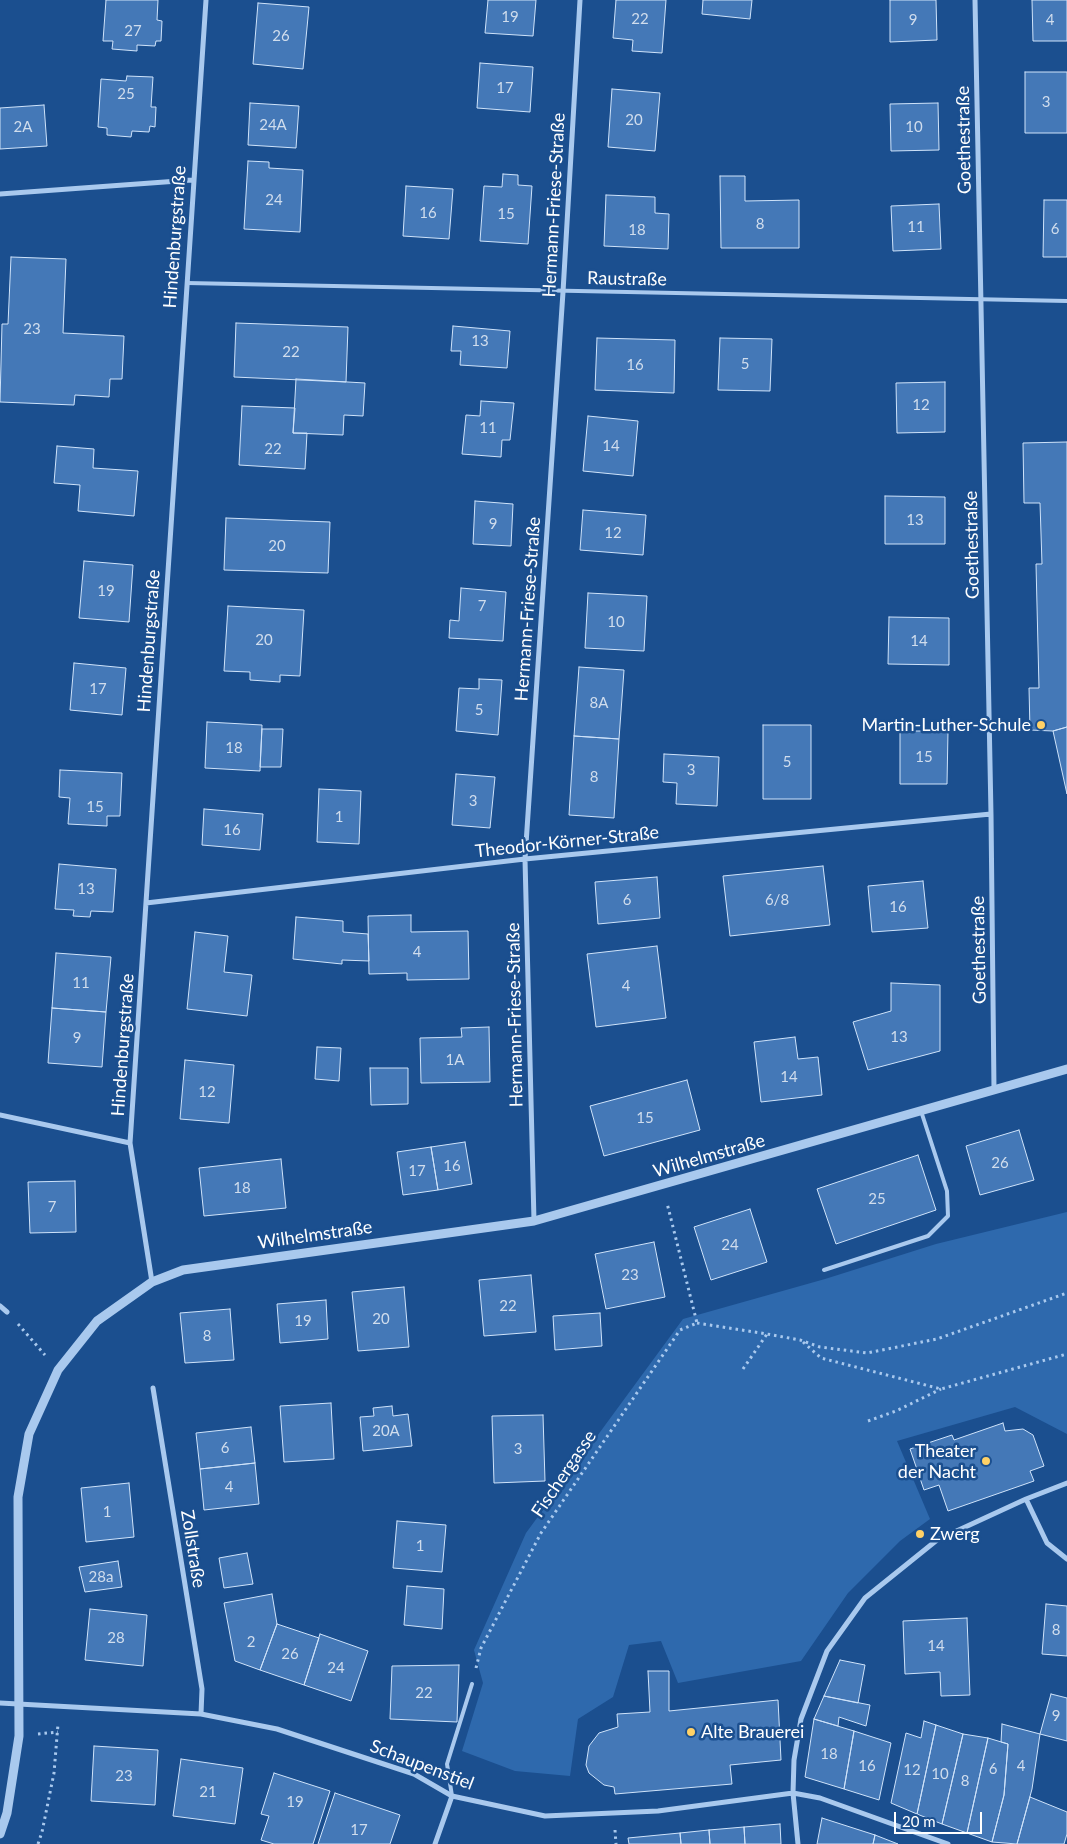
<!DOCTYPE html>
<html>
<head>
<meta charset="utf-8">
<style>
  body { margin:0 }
  #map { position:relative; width:1067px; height:1844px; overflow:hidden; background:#1b4f8f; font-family:Lato,sans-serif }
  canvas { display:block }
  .scale { position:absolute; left:894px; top:1812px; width:88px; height:22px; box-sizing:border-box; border:2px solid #fff; border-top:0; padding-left:6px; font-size:15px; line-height:18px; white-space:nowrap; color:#fff; -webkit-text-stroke:4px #1b4f8f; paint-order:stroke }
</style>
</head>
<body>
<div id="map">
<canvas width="1067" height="1844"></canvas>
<div class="scale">20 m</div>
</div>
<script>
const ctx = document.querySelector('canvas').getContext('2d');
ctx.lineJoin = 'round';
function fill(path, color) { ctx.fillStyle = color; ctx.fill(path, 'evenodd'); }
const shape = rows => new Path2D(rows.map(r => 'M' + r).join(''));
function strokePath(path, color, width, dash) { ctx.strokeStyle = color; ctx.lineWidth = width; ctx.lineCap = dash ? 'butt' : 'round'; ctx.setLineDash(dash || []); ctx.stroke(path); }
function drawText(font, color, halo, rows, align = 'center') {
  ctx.font = font + ' Lato,sans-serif'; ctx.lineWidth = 5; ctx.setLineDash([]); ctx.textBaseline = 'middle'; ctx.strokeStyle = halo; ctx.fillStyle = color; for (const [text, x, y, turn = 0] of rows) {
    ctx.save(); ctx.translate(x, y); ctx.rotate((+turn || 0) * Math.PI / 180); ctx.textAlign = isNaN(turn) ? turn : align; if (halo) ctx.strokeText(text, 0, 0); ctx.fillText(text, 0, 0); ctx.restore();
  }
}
const green = shape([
  [1067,1212,1067,1434,1015,1407,897,1441,930,1519,900,1541,848,1593,801,1661,678,1683,661,1641,629,1645,613,1697,578,1719,570,1776,515,1771,462,1751,483,1683,474,1650,526,1533,683,1319,825,1279,936,1244]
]);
const building = shape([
  [106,0,158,0,157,20,162,21,161,41,156,41,155,46,137,45,137,51,112,49,113,41,103,41,106,0],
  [488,0,536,0,533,36,485,33,488,0],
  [616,0,666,0,662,53,632,51,633,40,613,38,616,0],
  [703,0,752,0,750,19,702,14,703,0],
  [890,0,936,0,937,40,890,42,890,0],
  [1032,0,1067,0,1067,41,1033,41,1032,0],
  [258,3,309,7,303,69,253,64,258,3],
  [480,63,533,67,530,112,477,108,480,63],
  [1025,72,1067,72,1067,133,1025,133,1025,72],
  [127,76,153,77,151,107,156,107,155,127,150,126,149,132,132,131,131,137,107,135,107,128,98,127,101,79,126,81,127,76],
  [612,89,660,93,655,151,608,147,612,89],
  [250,103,299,106,296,148,248,145,250,103],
  [938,103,939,150,891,151,890,104,938,103],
  [44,105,47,146,0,149,0,108,44,105],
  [248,161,269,162,269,168,303,170,300,232,244,229,248,161],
  [503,174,518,175,518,185,532,186,528,244,480,241,484,186,502,187,503,174],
  [720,176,745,176,745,201,799,200,799,248,721,248,720,176],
  [406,186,453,189,449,239,403,236,406,186],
  [606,195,655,197,655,213,669,214,668,249,604,246,606,195],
  [1044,200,1067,200,1067,257,1043,257,1044,200],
  [939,204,941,249,893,251,891,206,939,204],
  [11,257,66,259,63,333,124,336,122,379,110,379,109,397,75,395,74,405,0,402,2,324,8,324,11,257],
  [236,323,348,327,346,382,234,377,236,323],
  [453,326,510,331,507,368,460,365,461,351,451,351,453,326],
  [597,338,675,340,674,393,595,390,597,338],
  [720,338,772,339,770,391,718,390,720,338],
  [296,379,365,383,363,416,344,415,343,435,293,433,296,379],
  [945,382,945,432,897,433,896,383,945,382],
  [481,401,514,403,510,440,502,440,501,457,462,454,466,415,480,416,481,401],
  [242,406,295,408,293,433,307,433,305,469,239,465,242,406],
  [588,416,638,421,633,476,583,471,588,416],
  [1067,442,1067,727,1053,731,1030,730,1029,688,1039,688,1036,564,1042,564,1040,503,1024,503,1023,443,1067,442],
  [57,446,94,449,93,468,138,471,134,516,78,511,80,485,54,483,57,446],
  [885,496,945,497,945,544,885,544,885,496],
  [475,501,513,504,511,546,473,544,475,501],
  [583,510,646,515,643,555,580,550,583,510],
  [226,518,330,522,328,573,224,570,226,518],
  [84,561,133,565,129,622,79,618,84,561],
  [461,588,506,592,503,641,449,638,450,620,459,621,461,588],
  [588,593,647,596,644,651,585,648,588,593],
  [228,606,304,610,300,676,280,675,280,682,250,680,250,672,224,671,228,606],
  [889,617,949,618,949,665,888,664,889,617],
  [74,663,126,668,122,715,70,710,74,663],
  [579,667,624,670,619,739,574,736,579,667],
  [479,679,502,680,498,735,456,731,459,688,479,689,479,679],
  [207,722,262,725,260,771,205,768,207,722],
  [763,725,811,725,811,799,763,799,763,725],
  [1067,727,1067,794,1053,731,1067,727],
  [262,729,283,729,281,767,260,767,262,729],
  [900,731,948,731,947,784,900,784,900,731],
  [574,736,619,739,614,818,569,815,574,736],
  [664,754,719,757,717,806,676,804,677,783,663,782,664,754],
  [60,770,122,773,120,816,107,816,107,826,68,824,70,798,59,797,60,770],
  [456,774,495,777,490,828,452,825,456,774],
  [319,789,361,791,359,844,317,842,319,789],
  [204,809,263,814,260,850,202,845,204,809],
  [59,864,116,869,113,912,91,911,90,917,73,916,74,910,55,909,59,864],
  [823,866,830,925,730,936,723,876,823,866],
  [657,877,660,918,598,924,595,882,657,877],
  [923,881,928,928,872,932,868,886,923,881],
  [411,915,411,932,468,931,469,979,407,980,407,973,369,974,368,916,411,915],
  [296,917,343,921,343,932,368,934,369,961,342,960,342,964,293,959,296,917],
  [195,932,228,936,224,972,252,975,247,1016,187,1009,195,932],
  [657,946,666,1018,596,1027,587,954,657,946],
  [56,953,111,957,106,1012,52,1008,56,953],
  [891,983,940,985,940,1051,868,1070,853,1022,891,1011,891,983],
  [52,1008,106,1012,102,1067,48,1063,52,1008],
  [489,1027,490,1082,421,1083,420,1038,462,1037,461,1028,489,1027],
  [795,1037,798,1059,818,1057,822,1095,761,1102,754,1042,795,1037],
  [317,1047,341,1048,339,1081,315,1079,317,1047],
  [185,1060,234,1065,229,1123,180,1119,185,1060],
  [370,1068,408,1068,408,1104,371,1105,370,1068],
  [687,1080,700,1130,604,1156,590,1106,687,1080],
  [1019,1130,1034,1180,980,1195,966,1146,1019,1130],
  [465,1142,472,1184,438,1190,431,1147,465,1142],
  [431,1147,438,1190,403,1195,397,1152,431,1147],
  [918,1155,936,1210,836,1244,817,1189,918,1155],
  [281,1159,286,1208,204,1216,199,1168,281,1159],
  [75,1181,76,1232,30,1233,28,1182,75,1181],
  [750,1209,767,1262,711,1280,694,1227,750,1209],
  [654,1242,665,1297,606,1309,595,1254,654,1242],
  [531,1275,536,1332,484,1336,479,1280,531,1275],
  [404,1287,409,1347,358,1351,352,1292,404,1287],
  [326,1300,328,1339,280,1343,277,1304,326,1300],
  [230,1309,234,1360,185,1363,180,1313,230,1309],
  [600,1313,602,1346,555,1350,553,1316,600,1313],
  [331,1403,334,1459,284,1462,280,1406,331,1403],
  [392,1406,393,1416,408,1414,412,1446,363,1451,360,1417,374,1416,373,1408,392,1406],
  [543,1415,545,1481,494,1483,492,1416,543,1415],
  [1003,1423,1005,1431,1023,1429,1033,1435,1044,1466,1030,1471,1034,1481,948,1511,939,1485,924,1490,910,1449,952,1435,954,1440,1003,1423],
  [251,1427,255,1463,200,1469,196,1433,251,1427],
  [255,1463,259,1504,204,1510,200,1469,255,1463],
  [129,1483,134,1537,86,1542,81,1488,129,1483],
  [397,1521,446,1525,442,1572,393,1568,397,1521],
  [247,1553,253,1584,224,1588,219,1558,247,1553],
  [118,1561,122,1587,85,1592,79,1567,118,1561],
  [407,1586,444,1589,442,1629,404,1625,407,1586],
  [272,1594,277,1624,260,1670,235,1661,224,1603,272,1594],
  [1046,1604,1067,1606,1067,1656,1042,1654,1046,1604],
  [90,1609,147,1615,143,1666,85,1660,90,1609],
  [967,1618,970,1695,941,1696,940,1672,905,1674,903,1621,967,1618],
  [277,1624,319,1638,304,1685,260,1670,277,1624],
  [320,1634,368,1651,351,1701,304,1685,320,1634],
  [840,1660,865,1665,858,1703,824,1696,840,1660],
  [459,1665,457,1722,390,1719,392,1666,459,1665],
  [648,1671,669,1671,669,1711,778,1700,781,1760,730,1765,732,1784,615,1794,614,1787,604,1785,589,1773,586,1765,589,1746,599,1733,618,1727,617,1714,650,1712,648,1671],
  [1051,1694,1067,1698,1067,1741,1040,1734,1051,1694],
  [824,1696,870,1705,866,1726,839,1717,838,1726,814,1719,824,1696],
  [814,1719,854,1731,844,1789,805,1777,814,1719],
  [924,1721,936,1725,917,1814,891,1803,906,1733,921,1738,924,1721],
  [1002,1724,1040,1734,1032,1789,1017,1844,992,1842,1004,1795,1008,1744,1001,1742,1002,1724],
  [936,1725,963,1734,942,1824,917,1814,936,1725],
  [854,1731,891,1743,879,1800,844,1789,854,1731],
  [963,1734,988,1738,967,1833,942,1824,963,1734],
  [988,1738,1008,1744,1004,1795,992,1842,967,1833,988,1738],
  [94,1746,158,1750,155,1805,91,1801,94,1746],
  [181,1759,243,1768,235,1824,173,1816,181,1759],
  [274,1773,330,1791,313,1844,274,1844,261,1840,269,1816,261,1814,274,1773],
  [335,1793,400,1815,390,1844,318,1844,335,1793],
  [1030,1797,1067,1812,1067,1834,1064,1844,1017,1844,1030,1797],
  [822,1818,875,1835,873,1844,817,1844,822,1818],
  [780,1824,781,1844,745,1844,744,1827,780,1824],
  [744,1827,745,1844,710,1844,709,1830,744,1827],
  [709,1830,710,1844,681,1844,680,1833,709,1830],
  [680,1833,681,1844,629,1844,628,1838,680,1833],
  [875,1835,898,1844,873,1844,875,1835]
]);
const path = shape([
  [697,1323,767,1334,800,1340,820,1347,867,1353,937,1339,1067,1293],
  [18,1324,45,1355],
  [803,1342,821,1358,941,1389,1067,1354],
  [743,1369,767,1334],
  [868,1421,896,1411,941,1389],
  [476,1668,481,1648,541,1533,680,1330,697,1323,667,1203],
  [38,1734,58,1732],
  [615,1830,616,1844],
  [38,1844,42,1832,54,1773,58,1724]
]);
const service = shape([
  [187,283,1067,301],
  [824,1270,928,1236,948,1216,947,1191,921,1111],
  [452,1796,447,1764,472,1684]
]);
const minor = shape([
  [975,0,991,814,994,1090],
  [0,194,192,180],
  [146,903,525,859,991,814],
  [0,1115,130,1143],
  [534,1221,525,859,563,292,580,0],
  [152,1282,130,1143,206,0],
  [0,1306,7,1312],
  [153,1388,202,1689,201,1714],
  [1026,1499,1047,1543,1067,1559],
  [0,1703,201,1714,277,1729,414,1774,452,1796,545,1816,658,1811,793,1793,820,1798,948,1844],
  [435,1844,452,1796],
  [798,1844,793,1793,794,1760,801,1719,827,1651,865,1598,937,1540,1026,1499,1067,1483]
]);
const tertiary = shape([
  [0,1834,7,1813,19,1736,18,1497,29,1434,58,1370,97,1321,152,1282,183,1270,534,1221,1067,1069]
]);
const markers = [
  [1041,725,5,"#ffd166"],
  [986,1461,5,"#ffd166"],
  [920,1534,5,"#ffd166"],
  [691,1732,5,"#ffd166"]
];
const numberNames = [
  ["19",510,17],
  ["22",640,19],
  ["9",913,20],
  ["4",1050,20],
  ["27",133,31],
  ["26",281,36],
  ["17",505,88],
  ["25",126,94],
  ["3",1046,102],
  ["20",634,120],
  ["24A",273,125],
  ["2A",23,127],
  ["10",914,127],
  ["24",274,200],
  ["16",428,213],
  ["15",506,214],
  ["8",760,224],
  ["11",916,227],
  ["6",1055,229],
  ["18",637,230],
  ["23",32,329],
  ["13",480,341],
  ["22",291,352],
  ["5",745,364],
  ["16",635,365],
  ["12",921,405],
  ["11",488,428],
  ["14",611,446],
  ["22",273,449],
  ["13",915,520],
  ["9",493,524],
  ["12",613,533],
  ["20",277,546],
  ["19",106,591],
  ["7",482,606],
  ["10",616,622],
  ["20",264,640],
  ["14",919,641],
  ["17",98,689],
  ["8A",599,703],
  ["5",479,710],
  ["18",234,748],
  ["15",924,757],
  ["5",787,762],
  ["3",691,770],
  ["8",594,777],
  ["3",473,801],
  ["15",95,807],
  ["1",339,817],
  ["16",232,830],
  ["13",86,889],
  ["6",627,900],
  ["6/8",777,900],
  ["16",898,907],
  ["4",417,952],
  ["11",81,983],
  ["4",626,986],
  ["13",899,1037],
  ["9",77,1038],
  ["1A",455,1060],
  ["14",789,1077],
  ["12",207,1092],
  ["15",645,1118],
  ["26",1000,1163],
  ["16",452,1166],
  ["17",417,1171],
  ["18",242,1188],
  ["25",877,1199],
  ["7",52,1207],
  ["24",730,1245],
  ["23",630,1275],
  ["22",508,1306],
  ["20",381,1319],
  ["19",303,1321],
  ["8",207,1336],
  ["20A",386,1431],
  ["6",225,1448],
  ["3",518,1449],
  ["4",229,1487],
  ["1",107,1512],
  ["1",420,1546],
  ["28a",101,1577],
  ["8",1056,1630],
  ["28",116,1638],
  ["2",251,1642],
  ["14",936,1646],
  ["26",290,1654],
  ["24",336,1668],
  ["22",424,1693],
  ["9",1056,1716],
  ["18",829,1754],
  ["16",867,1766],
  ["4",1021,1766],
  ["6",993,1769],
  ["12",912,1770],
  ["10",940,1774],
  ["23",124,1776],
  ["8",965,1781],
  ["21",208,1792],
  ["19",295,1802],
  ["17",359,1830]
];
const streetNames = [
  ["Goethestraße",964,140,-91],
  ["Hermann-Friese-Straße",554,205,-87],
  ["Hindenburgstraße",175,237,-86],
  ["Raustraße",627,279,1],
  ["Goethestraße",972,545,-91],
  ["Hermann-Friese-Straße",528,609,-86],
  ["Hindenburgstraße",149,641,-86],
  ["Theodor-Körner-Straße",567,842,-6],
  ["Goethestraße",979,950,-91],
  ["Hermann-Friese-Straße",515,1015,-91],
  ["Hindenburgstraße",123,1045,-86],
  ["Wilhelmstraße",709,1156,-16],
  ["Wilhelmstraße",315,1235,-8],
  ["Fischergasse",564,1474,-56],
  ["Zollstraße",193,1549,81],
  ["Schaupenstiel",422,1765,21]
];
const poiNames = [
  ["Martin-Luther-Schule",1031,725],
  ["Theater",976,1451],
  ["der Nacht",976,1472],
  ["Zwerg",930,1534,"left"],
  ["Alte Brauerei",701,1732,"left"]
];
fill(green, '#2e69ad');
fill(building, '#4478b7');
strokePath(building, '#cfe3fa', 1);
strokePath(path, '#a9c9ee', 3, [2.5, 4]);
strokePath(service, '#a9c9ee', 4);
strokePath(minor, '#a9c9ee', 5);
strokePath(tertiary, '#a9c9ee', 9);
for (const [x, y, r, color] of markers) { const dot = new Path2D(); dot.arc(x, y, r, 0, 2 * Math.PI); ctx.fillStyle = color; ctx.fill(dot); strokePath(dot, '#1b4f8f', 2); }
drawText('15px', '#d0dded', null, numberNames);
drawText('18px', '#fff', '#1b4f8f', streetNames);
drawText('18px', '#fff', '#1b4f8f', poiNames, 'right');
</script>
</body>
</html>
